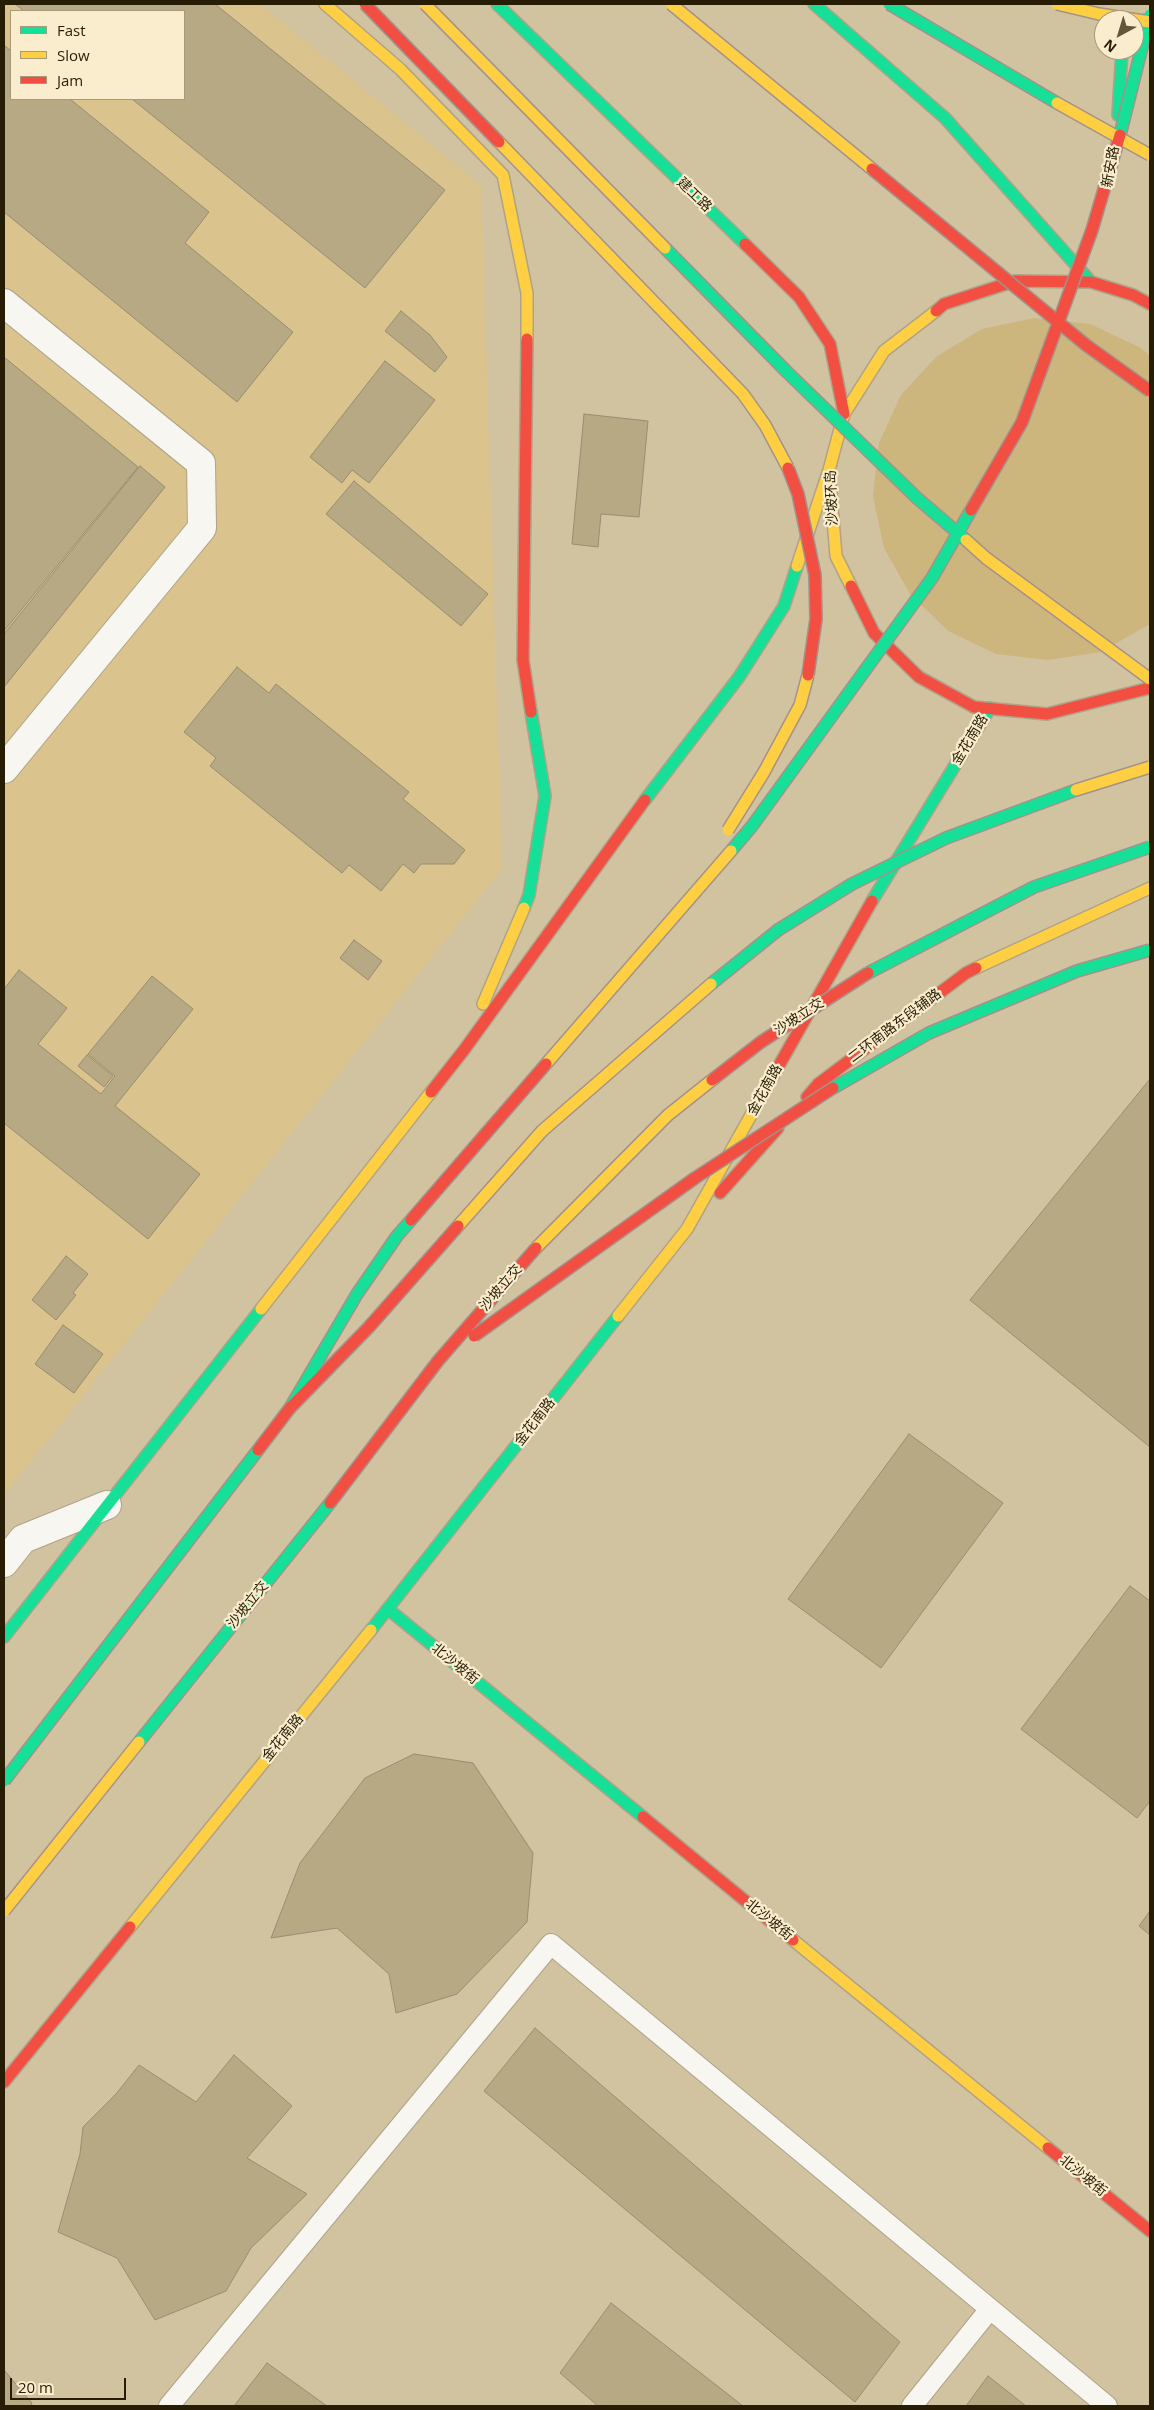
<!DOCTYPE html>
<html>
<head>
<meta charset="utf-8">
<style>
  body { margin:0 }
  #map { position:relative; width:1154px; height:2410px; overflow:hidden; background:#d1c2a0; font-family:"Open Sans",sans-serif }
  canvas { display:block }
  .frame { position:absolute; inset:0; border:5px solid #271d04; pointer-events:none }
  .legend { position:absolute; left:10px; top:10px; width:175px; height:90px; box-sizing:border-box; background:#faedce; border:1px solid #a69a7d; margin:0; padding:6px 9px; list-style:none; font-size:15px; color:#271d04 }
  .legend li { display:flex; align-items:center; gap:10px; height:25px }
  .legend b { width:25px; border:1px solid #a69a7d }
  .north { position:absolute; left:1094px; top:10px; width:50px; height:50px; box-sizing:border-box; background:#faedce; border:1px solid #a69a7d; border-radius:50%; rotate:219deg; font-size:14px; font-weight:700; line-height:20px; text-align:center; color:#271d04 }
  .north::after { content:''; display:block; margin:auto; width:18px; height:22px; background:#62573b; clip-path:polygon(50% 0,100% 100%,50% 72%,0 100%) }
  .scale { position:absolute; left:10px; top:2378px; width:116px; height:22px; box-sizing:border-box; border:2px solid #271d04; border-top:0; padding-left:6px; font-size:15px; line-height:18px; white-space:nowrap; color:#271d04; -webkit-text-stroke:4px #faedce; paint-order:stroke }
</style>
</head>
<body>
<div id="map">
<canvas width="1154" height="2410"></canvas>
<div class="frame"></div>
<ul class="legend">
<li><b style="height:6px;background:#16e098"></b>Fast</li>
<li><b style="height:6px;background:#ffcf43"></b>Slow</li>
<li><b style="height:6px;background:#f24e42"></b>Jam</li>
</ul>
<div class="north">N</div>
<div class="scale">20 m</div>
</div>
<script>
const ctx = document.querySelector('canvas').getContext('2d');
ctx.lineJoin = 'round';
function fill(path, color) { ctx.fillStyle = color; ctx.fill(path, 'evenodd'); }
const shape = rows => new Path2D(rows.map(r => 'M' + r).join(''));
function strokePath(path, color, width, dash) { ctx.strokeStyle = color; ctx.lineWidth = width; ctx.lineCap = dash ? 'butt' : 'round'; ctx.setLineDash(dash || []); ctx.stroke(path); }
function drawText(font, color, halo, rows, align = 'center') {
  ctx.font = font + ' "Open Sans","Noto Sans SC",sans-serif'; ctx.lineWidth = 4.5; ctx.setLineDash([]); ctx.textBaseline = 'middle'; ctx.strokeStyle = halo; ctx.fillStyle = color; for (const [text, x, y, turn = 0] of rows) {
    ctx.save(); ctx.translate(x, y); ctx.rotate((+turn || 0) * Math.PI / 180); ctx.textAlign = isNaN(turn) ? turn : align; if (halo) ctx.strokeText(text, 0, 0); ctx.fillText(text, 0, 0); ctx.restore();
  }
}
const built = shape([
  [4,4,260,4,481,185,502,869,4,1495],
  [11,11,184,11,184,99,11,99]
]);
const green = shape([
  [1034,318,1090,324,1141,348,1150,356,1150,624,1101,652,1048,660,996,654,948,631,910,594,884,548,873,496,879,443,901,395,937,356,982,329]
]);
const building = shape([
  [15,4,215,4,445,190,365,288,132,99,184,99,184,11,24,11,15,4],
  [4,45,11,51,11,99,70,99,209,212,185,243,293,332,237,402,4,212,4,45],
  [401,311,430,335,447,357,435,372,385,331,401,311],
  [4,357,138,467,4,631,4,357],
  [385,361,435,400,369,483,352,470,342,483,310,457,385,361],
  [584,414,648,421,639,517,601,514,598,547,572,544,584,414],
  [140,466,165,487,4,687,4,634,140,466],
  [354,481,488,594,461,626,326,514,354,481],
  [237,667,269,693,276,684,409,792,403,799,465,850,454,864,421,864,414,873,403,864,381,891,349,865,342,873,210,766,216,758,184,732,237,667],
  [354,940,382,961,368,980,340,958,354,940],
  [19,970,67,1008,38,1044,101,1094,115,1076,88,1054,152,976,193,1009,115,1106,200,1174,148,1239,4,1123,4,989,19,970],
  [87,1055,113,1076,104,1087,78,1066,87,1055],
  [1150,1079,1150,1447,970,1300,1150,1079],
  [66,1256,88,1274,73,1293,76,1295,56,1320,32,1300,66,1256],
  [63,1325,103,1354,74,1393,35,1364,63,1325],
  [909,1434,1003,1503,881,1668,788,1599,909,1434],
  [1130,1586,1150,1601,1150,1801,1137,1818,1021,1729,1130,1586],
  [414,1754,473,1763,533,1853,527,1922,457,1994,396,2013,389,1974,337,1928,271,1938,300,1863,365,1778,414,1754],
  [1150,1911,1150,1935,1139,1926,1150,1911],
  [535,2028,900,2342,855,2402,484,2091,535,2028],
  [234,2055,292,2106,247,2158,307,2194,251,2248,226,2291,155,2320,117,2258,58,2232,80,2154,83,2127,116,2094,139,2065,196,2102,234,2055],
  [611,2303,743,2406,598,2406,560,2373,611,2303],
  [267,2363,327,2406,234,2406,267,2363],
  [4,2370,32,2403,31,2406,4,2406,4,2370],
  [988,2376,1026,2406,966,2406,988,2376]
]);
const lane = shape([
  [169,2406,551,1944,1107,2406],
  [912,2406,990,2309]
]);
const street = shape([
  [4,303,201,463,202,528,4,769],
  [4,1563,23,1539,107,1505]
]);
const fast = shape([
  [497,4,745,244],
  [814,4,945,118,1091,282],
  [1118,115,1122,50],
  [645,800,739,677,784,606,797,566],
  [872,901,990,708],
  [524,908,529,895,545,796,531,712],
  [388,1609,643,1817],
  [371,1630,618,1316],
  [4,1637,261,1309]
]);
const slow = shape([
  [325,4,400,69,503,175,527,293,527,339],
  [797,566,829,470],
  [851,586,836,556,829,470,844,414,884,351,936,311],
  [976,968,1150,888],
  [483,1004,524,908],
  [261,1309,431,1092],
  [618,1316,687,1229,764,1092],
  [130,1927,371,1630],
  [793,1940,1048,2148]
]);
const jam = shape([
  [745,244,799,297,830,344,844,414],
  [936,311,944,304,1015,281,1091,282,1133,295,1150,304],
  [527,339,523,660,531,712],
  [851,586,874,633,919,677,974,707,1047,714,1146,689,1150,685],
  [431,1092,464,1050,645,800],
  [764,1092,872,901],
  [807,1097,818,1084,966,973,976,968],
  [720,1193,778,1128],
  [643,1817,793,1940],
  [4,2082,130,1927],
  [1048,2148,1150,2231]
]);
const fastBridge = shape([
  [889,4,1057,103],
  [1120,135,1150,15],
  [665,248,786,371,917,498,966,540],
  [731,851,752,826,932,578,971,510],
  [868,973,1034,887,1150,847],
  [711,984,778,930,852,884,946,838,1076,790],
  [833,1088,929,1033,1077,971,1150,950],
  [290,1408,357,1294,397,1236,411,1220],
  [139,1742,330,1503],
  [4,1781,258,1450]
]);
const slowBridge = shape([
  [425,4,665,248],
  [671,4,872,169],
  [1057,4,1099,14,1150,22],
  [1057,103,1150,155],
  [499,142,743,394,765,425,788,468],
  [966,540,986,558,1150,679],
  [1076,790,1150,767],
  [728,830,764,772,800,705,808,675],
  [546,1064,731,851],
  [458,1226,542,1131,711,984],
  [536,1248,668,1115,712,1080],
  [4,1911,139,1742]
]);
const jamBridge = shape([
  [365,4,499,142],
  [872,169,1086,345,1150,391],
  [788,468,798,494,815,575,816,619,808,675],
  [971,510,1022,422,1092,230,1120,135],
  [712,1080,761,1042,868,973],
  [411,1220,546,1064],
  [474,1336,695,1178,833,1088],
  [258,1450,290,1408,369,1327,458,1226],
  [330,1503,438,1361,536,1248]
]);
const streetNames = [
  ["新安路",1111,167,-80],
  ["建工路",694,195,44],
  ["沙坡环岛",832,498,-92],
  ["金花南路",970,740,-59],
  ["沙坡立交",799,1017,-33],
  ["二环南路东段辅路",895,1026,-37],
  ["金花南路",765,1090,-61],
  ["沙坡立交",501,1288,-49],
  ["金花南路",535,1422,-52],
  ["沙坡立交",248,1605,-51],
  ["北沙坡街",455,1664,39],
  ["金花南路",283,1738,-51],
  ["北沙坡街",769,1920,39],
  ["北沙坡街",1083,2176,39]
];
fill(built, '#dac38d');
fill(green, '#cdb57e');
fill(building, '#b7a984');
strokePath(building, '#988d72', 1);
strokePath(lane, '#aea388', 22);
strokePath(street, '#aea388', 30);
strokePath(fast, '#aea388', 14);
strokePath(slow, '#aea388', 14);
strokePath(jam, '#aea388', 14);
strokePath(lane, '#f8f6f1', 20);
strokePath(street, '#f8f6f1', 28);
strokePath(fast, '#16e098', 11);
strokePath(slow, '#ffcf43', 11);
strokePath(jam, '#f24e42', 11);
strokePath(fastBridge, '#a3928b', 14, []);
strokePath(slowBridge, '#a3928b', 14, []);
strokePath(jamBridge, '#a3928b', 14, []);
strokePath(fastBridge, '#16e098', 11);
strokePath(slowBridge, '#ffcf43', 11);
strokePath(jamBridge, '#f24e42', 11);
drawText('14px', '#271d04', '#faedce', streetNames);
</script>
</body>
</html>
